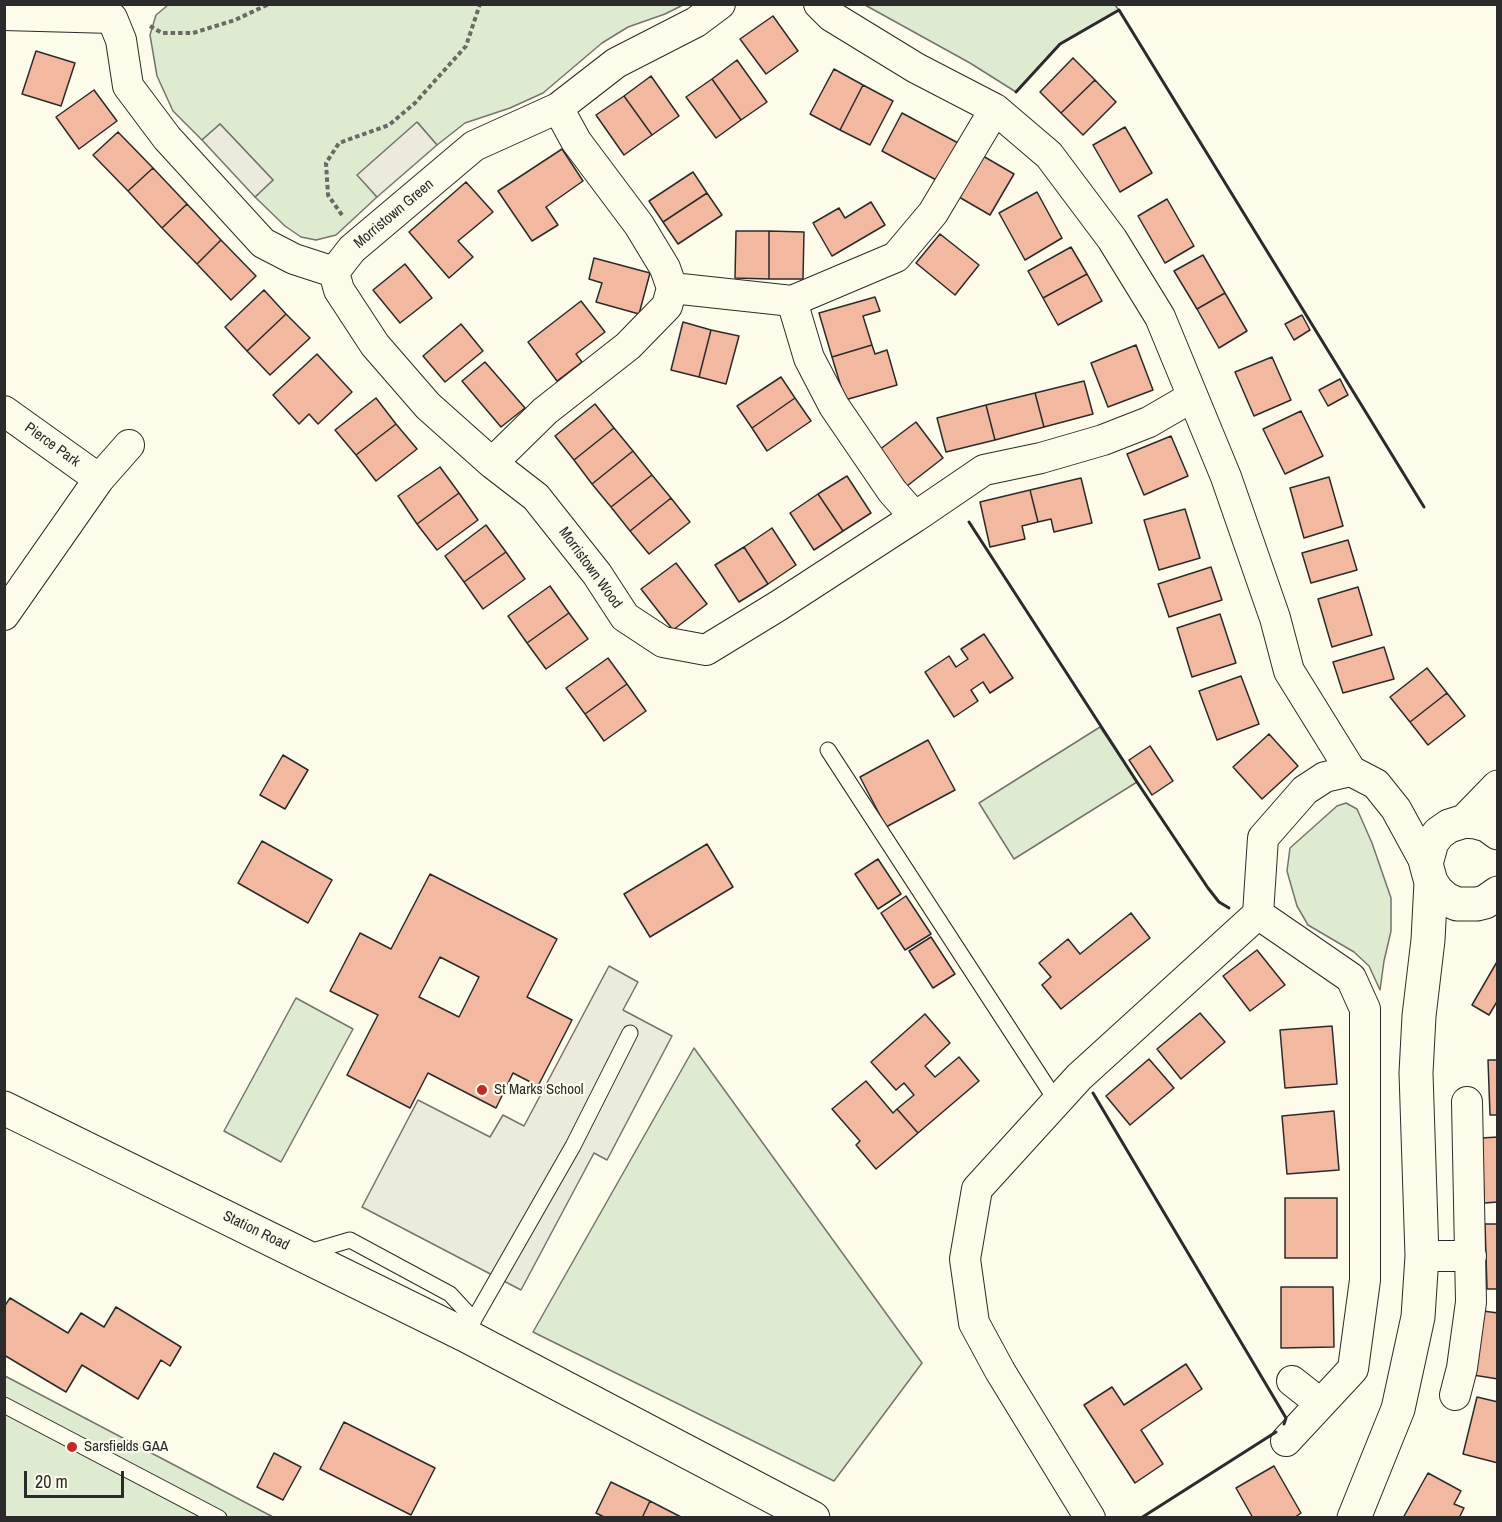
<!DOCTYPE html>
<html>
<head>
<meta charset="utf-8">
<style>
  body { margin:0 }
  #map { position:relative; width:1502px; height:1522px; overflow:hidden; background:#fdfbea; font-family:"Archivo Narrow",sans-serif }
  canvas { display:block }
  .frame { position:absolute; inset:0; border:6px solid #2b2b2b; pointer-events:none }
  .scale { position:absolute; left:24px; top:1471px; width:100px; height:27px; box-sizing:border-box; border:3px solid #2b2b2b; border-top:0; padding-left:8px; font-size:18px; line-height:21px; white-space:nowrap; color:#2b2b2b; -webkit-text-stroke:4px #fdfbea; paint-order:stroke }
</style>
</head>
<body>
<div id="map">
<canvas width="1502" height="1522"></canvas>
<div class="frame"></div>
<div class="scale">20 m</div>
</div>
<script>
const ctx = document.querySelector('canvas').getContext('2d');
ctx.lineJoin = 'round';
function fill(path, color) { ctx.fillStyle = color; ctx.fill(path, 'evenodd'); }
const shape = rows => new Path2D(rows.map(r => 'M' + r).join(''));
function strokePath(path, color, width, dash) { ctx.strokeStyle = color; ctx.lineWidth = width; ctx.lineCap = dash ? 'butt' : 'round'; ctx.setLineDash(dash || []); ctx.stroke(path); }
function drawText(font, color, halo, rows, align = 'center') {
  ctx.font = font + ' "Archivo Narrow",sans-serif'; ctx.lineWidth = 4.5; ctx.setLineDash([]); ctx.textBaseline = 'middle'; ctx.strokeStyle = halo; ctx.fillStyle = color; for (const [text, x, y, turn = 0] of rows) {
    ctx.save(); ctx.translate(x, y); ctx.rotate((+turn || 0) * Math.PI / 180); ctx.textAlign = isNaN(turn) ? turn : align; if (halo) ctx.strokeText(text, 0, 0); ctx.fillText(text, 0, 0); ctx.restore();
  }
}
const green = shape([
  [1114,4,1119,10,1060,44,1016,92,970,63,865,5,1114,4],
  [168,5,683,5,665,14,628,27,602,43,543,93,510,108,465,123,437,145,418,123,358,175,377,197,336,235,316,240,301,237,285,226,255,197,273,180,220,124,202,140,173,111,157,76,150,35,156,15,168,5],
  [1100,727,1137,782,1014,859,979,803,1100,727],
  [1346,803,1357,809,1372,843,1391,898,1391,931,1384,961,1380,990,1369,966,1354,952,1308,925,1297,906,1287,871,1290,848,1337,806,1346,803],
  [296,998,353,1029,281,1162,224,1131,296,998],
  [694,1048,922,1363,834,1481,533,1332,694,1048],
  [5,1376,273,1517,5,1517,5,1376]
]);
const parking = shape([
  [417,122,437,145,377,197,357,175,417,122],
  [220,124,273,180,255,197,202,140,220,124],
  [609,966,638,982,623,1010,672,1036,607,1160,594,1153,521,1290,362,1207,418,1100,490,1137,503,1115,524,1126,609,966]
]);
const building = shape([
  [773,16,798,51,766,74,740,39,773,16],
  [36,51,75,63,61,106,22,94,36,51],
  [1073,58,1095,80,1061,113,1040,92,1073,58],
  [737,60,767,102,741,120,712,79,737,60],
  [834,69,863,85,840,130,810,114,834,69],
  [651,76,679,116,652,135,624,96,651,76],
  [712,79,741,120,716,138,686,97,712,79],
  [1095,80,1116,102,1083,135,1061,113,1095,80],
  [863,85,893,101,870,145,840,130,863,85],
  [94,90,117,121,79,149,56,117,94,90],
  [624,96,652,135,624,155,596,115,624,96],
  [902,113,960,144,940,182,882,151,902,113],
  [1125,127,1152,173,1120,192,1093,145,1125,127],
  [118,132,153,168,128,191,93,155,118,132],
  [562,149,583,181,546,207,558,225,532,241,498,191,562,149],
  [983,156,1014,174,990,215,959,197,983,156],
  [153,168,187,204,162,228,128,191,153,168],
  [693,172,707,193,663,222,649,201,693,172],
  [466,182,493,212,458,241,473,257,449,278,409,232,466,182],
  [1037,192,1062,238,1025,260,999,213,1037,192],
  [707,193,722,215,678,244,663,222,707,193],
  [1167,199,1194,246,1165,263,1138,216,1167,199],
  [871,202,885,225,832,256,813,223,839,208,845,218,871,202],
  [187,204,221,240,197,264,162,228,187,204],
  [736,231,769,231,769,279,735,278,736,231],
  [769,231,804,232,803,279,769,279,769,231],
  [940,234,979,265,955,295,916,263,940,234],
  [221,240,256,276,231,300,197,264,221,240],
  [1071,247,1087,274,1043,298,1028,271,1071,247],
  [1203,255,1225,293,1197,309,1174,271,1203,255],
  [594,258,650,273,639,314,596,302,602,283,589,279,594,258],
  [405,264,432,298,400,323,373,290,405,264],
  [1087,274,1102,301,1058,325,1043,298,1087,274],
  [264,290,286,314,247,351,225,327,264,290],
  [1225,293,1247,331,1219,348,1197,309,1225,293],
  [875,297,880,311,863,316,872,345,832,357,819,313,875,297],
  [581,301,605,332,576,354,582,362,557,381,528,342,581,301],
  [286,314,310,338,270,375,247,351,286,314],
  [1302,315,1310,330,1294,340,1285,324,1302,315],
  [683,322,711,330,699,377,671,370,683,322],
  [461,324,483,351,445,382,423,356,461,324],
  [711,330,739,336,726,384,699,377,711,330],
  [872,345,875,354,887,350,897,385,845,400,832,357,872,345],
  [1136,345,1153,390,1108,407,1091,363,1136,345],
  [317,354,352,392,318,424,309,414,299,424,273,395,317,354],
  [1272,357,1291,400,1254,416,1235,372,1272,357],
  [485,362,525,408,501,427,462,381,485,362],
  [781,377,795,398,752,428,737,406,781,377],
  [1340,379,1348,395,1328,406,1319,390,1340,379],
  [1084,381,1093,414,1044,427,1035,393,1084,381],
  [1035,393,1044,427,995,440,986,405,1035,393],
  [376,398,396,424,356,455,335,430,376,398],
  [795,398,811,421,767,451,752,428,795,398],
  [595,404,614,428,574,460,555,436,595,404],
  [986,405,995,440,946,452,937,418,986,405],
  [1301,411,1323,456,1285,474,1263,429,1301,411],
  [916,422,943,458,907,486,879,450,916,422],
  [396,424,417,449,376,481,356,455,396,424],
  [614,428,633,451,592,484,574,460,614,428],
  [1171,436,1188,476,1144,495,1127,454,1171,436],
  [633,451,652,475,611,507,592,484,633,451],
  [440,467,459,493,417,524,398,496,440,467],
  [652,475,671,498,630,531,611,507,652,475],
  [847,476,871,513,843,531,818,494,847,476],
  [1329,477,1343,526,1304,538,1290,488,1329,477],
  [1081,478,1092,523,1054,532,1051,519,1038,522,1030,490,1081,478],
  [1030,490,1038,522,1022,526,1025,539,990,547,980,502,1030,490],
  [459,493,478,520,437,550,417,524,459,493],
  [818,494,843,531,814,550,790,513,818,494],
  [671,498,690,522,649,554,630,531,671,498],
  [1185,509,1200,558,1159,570,1144,520,1185,509],
  [486,525,506,552,464,582,445,556,486,525],
  [772,528,796,565,768,584,744,547,772,528],
  [1348,540,1357,570,1311,583,1302,553,1348,540],
  [744,547,768,584,739,602,715,565,744,547],
  [506,552,525,579,483,609,464,582,506,552],
  [676,563,707,604,673,630,641,589,676,563],
  [1211,567,1222,600,1169,617,1158,584,1211,567],
  [550,586,569,613,527,643,508,616,550,586],
  [1358,587,1372,635,1332,647,1318,599,1358,587],
  [569,613,588,639,546,669,527,643,569,613],
  [1220,614,1236,663,1192,677,1177,628,1220,614],
  [984,634,1013,678,990,693,983,682,971,690,978,701,954,717,925,672,949,656,956,667,968,659,961,649,984,634],
  [1384,647,1394,679,1343,693,1333,662,1384,647],
  [608,658,627,684,585,714,566,688,608,658],
  [1427,668,1447,693,1410,722,1390,697,1427,668],
  [1241,676,1259,724,1217,740,1199,691,1241,676],
  [627,684,646,711,604,741,585,714,627,684],
  [1447,693,1465,716,1428,745,1410,722,1447,693],
  [1269,734,1298,766,1262,799,1233,767,1269,734],
  [928,740,955,790,886,827,860,777,928,740],
  [1150,746,1173,781,1152,795,1129,760,1150,746],
  [283,755,308,770,285,809,260,795,283,755],
  [262,841,332,880,308,923,238,883,262,841],
  [707,844,733,887,650,937,624,894,707,844],
  [878,859,901,894,878,909,855,874,878,859],
  [430,874,557,939,527,997,572,1020,538,1086,513,1073,496,1108,428,1073,410,1108,347,1075,378,1015,330,991,360,933,391,949,430,874],
  [440,957,479,977,459,1017,419,997,440,957],
  [906,896,931,934,905,950,881,913,906,896],
  [1131,913,1150,938,1061,1009,1042,985,1051,977,1039,963,1068,939,1080,954,1131,913],
  [931,937,955,974,933,988,909,951,931,937],
  [1257,950,1285,985,1250,1011,1223,976,1257,950],
  [1498,960,1498,1000,1489,1015,1472,1005,1498,960],
  [1200,1013,1225,1042,1181,1079,1157,1049,1200,1013],
  [925,1014,950,1043,925,1066,935,1077,959,1057,979,1081,918,1133,897,1109,914,1095,904,1083,896,1090,871,1062,925,1014],
  [1332,1026,1337,1084,1285,1088,1280,1030,1332,1026],
  [1149,1059,1174,1088,1130,1125,1106,1096,1149,1059],
  [1488,1060,1498,1060,1498,1115,1490,1115,1488,1060],
  [866,1081,893,1113,897,1109,918,1133,876,1169,856,1145,860,1141,832,1109,866,1081],
  [1334,1111,1339,1170,1287,1174,1282,1116,1334,1111],
  [1498,1137,1498,1202,1484,1203,1482,1138,1498,1137],
  [1285,1198,1337,1198,1337,1258,1285,1258,1285,1198],
  [1485,1224,1498,1224,1498,1289,1487,1289,1485,1224],
  [1281,1287,1333,1287,1334,1347,1281,1348,1281,1287],
  [10,1298,68,1333,81,1313,104,1327,116,1307,181,1347,170,1366,161,1360,138,1399,82,1365,66,1392,4,1355,4,1307,10,1298],
  [1483,1311,1498,1313,1498,1379,1473,1375,1483,1311],
  [1186,1364,1202,1389,1141,1430,1163,1464,1135,1483,1084,1405,1112,1387,1124,1405,1186,1364],
  [1477,1397,1498,1402,1498,1463,1463,1454,1477,1397],
  [344,1422,435,1468,411,1515,320,1469,344,1422],
  [274,1453,301,1467,283,1500,257,1487,274,1453],
  [1274,1466,1301,1513,1294,1518,1253,1518,1236,1488,1274,1466],
  [1428,1473,1461,1491,1454,1504,1464,1508,1459,1518,1403,1518,1428,1473],
  [611,1482,650,1501,642,1518,606,1518,596,1513,611,1482],
  [650,1501,683,1518,642,1518,650,1501]
]);
const path = shape([
  [150,26,162,33,193,33,235,20,269,4],
  [342,215,328,195,326,163,339,143,389,125,415,103,466,46,480,4]
]);
const lane = shape([
  [828,750,1057,1102],
  [306,1253,350,1240,450,1294,474,1320],
  [465,1335,573,1146,630,1033],
  [4,1405,219,1518]
]);
const street = shape([
  [819,4,831,16,916,68,995,109,1049,155,1112,239,1160,317,1226,477,1275,618,1289,671,1351,771],
  [4,15,112,18],
  [112,18,121,40,128,86,167,138,263,243,294,259,334,272],
  [995,109,933,213,896,257,792,301,809,358,834,406,892,491,915,517,984,470,1041,458,1103,440,1149,422,1192,397],
  [334,272,339,290,375,345,428,406,492,463,536,497,597,574,625,617,663,642,706,650,778,606,915,517],
  [334,272,352,249,474,146,558,108,616,63,696,22,720,4],
  [672,288,792,301],
  [4,411,99,479],
  [492,463,545,411,628,346,667,306,672,288,665,268,639,225,576,141,558,108],
  [4,615,99,479,129,445],
  [1258,914,1351,978,1365,1009,1365,1280,1353,1369,1286,1441],
  [1422,1256,1471,1256],
  [1292,1381,1320,1403],
  [1455,1395,1462,1368,1471,1302,1467,1102],
  [1090,1518,1000,1371,974,1323,965,1259,977,1189,1079,1077,1258,914,1263,838,1305,790,1325,777,1351,771,1376,784,1396,809,1426,864]
]);
const secondary = shape([
  [1465,821,1498,787],
  [1498,833,1487,825,1476,822,1465,821,1449,826,1439,833,1432,842,1426,864,1431,882,1437,891,1446,899,1457,904,1477,904,1485,902,1498,893],
  [4,1108,465,1335,813,1518],
  [1354,1518,1398,1409,1418,1317,1422,1256,1416,1073,1419,1016,1428,940,1431,882]
]);
const wall = shape([
  [1016,92,1060,44,1119,10,1424,507],
  [969,522,1137,782,1208,888,1219,902,1229,908],
  [1093,1093,1286,1418,1284,1424],
  [1141,1518,1276,1432]
]);
const markers = [
  [482,1090,6,"#c62828"],
  [72,1447,6,"#c62828"]
];
const streetNames = [
  ["Morristown Green",394,214,-40],
  ["Pierce Park",52,445,36],
  ["Morristown Wood",590,568,54],
  ["Station Road",256,1231,26]
];
const poiNames = [
  ["St Marks School",494,1090],
  ["Sarsfields GAA",84,1447]
];
fill(green, '#deebd1');
strokePath(green, '#74746e', 1.5);
fill(parking, '#eceadb');
strokePath(parking, '#74746e', 1.5);
fill(building, '#f2b8a0');
strokePath(building, '#2b2b2b', 1.5);
strokePath(lane, '#2b2b2b', 17);
strokePath(street, '#2b2b2b', 32);
strokePath(secondary, '#2b2b2b', 35);
strokePath(path, '#6a6964', 4, [4.5, 3]);
strokePath(lane, '#fdfbea', 15);
strokePath(street, '#fdfbea', 30);
strokePath(secondary, '#fdfbea', 33);
strokePath(wall, '#2b2b2b', 3);
for (const [x, y, r, color] of markers) { const dot = new Path2D(); dot.arc(x, y, r, 0, 2 * Math.PI); ctx.fillStyle = color; ctx.fill(dot); strokePath(dot, '#fdfbea', 2); }
drawText('15px', '#2b2b2b', '#fdfbea', streetNames);
drawText('15px', '#2b2b2b', '#fdfbea', poiNames, 'left');
</script>
</body>
</html>
